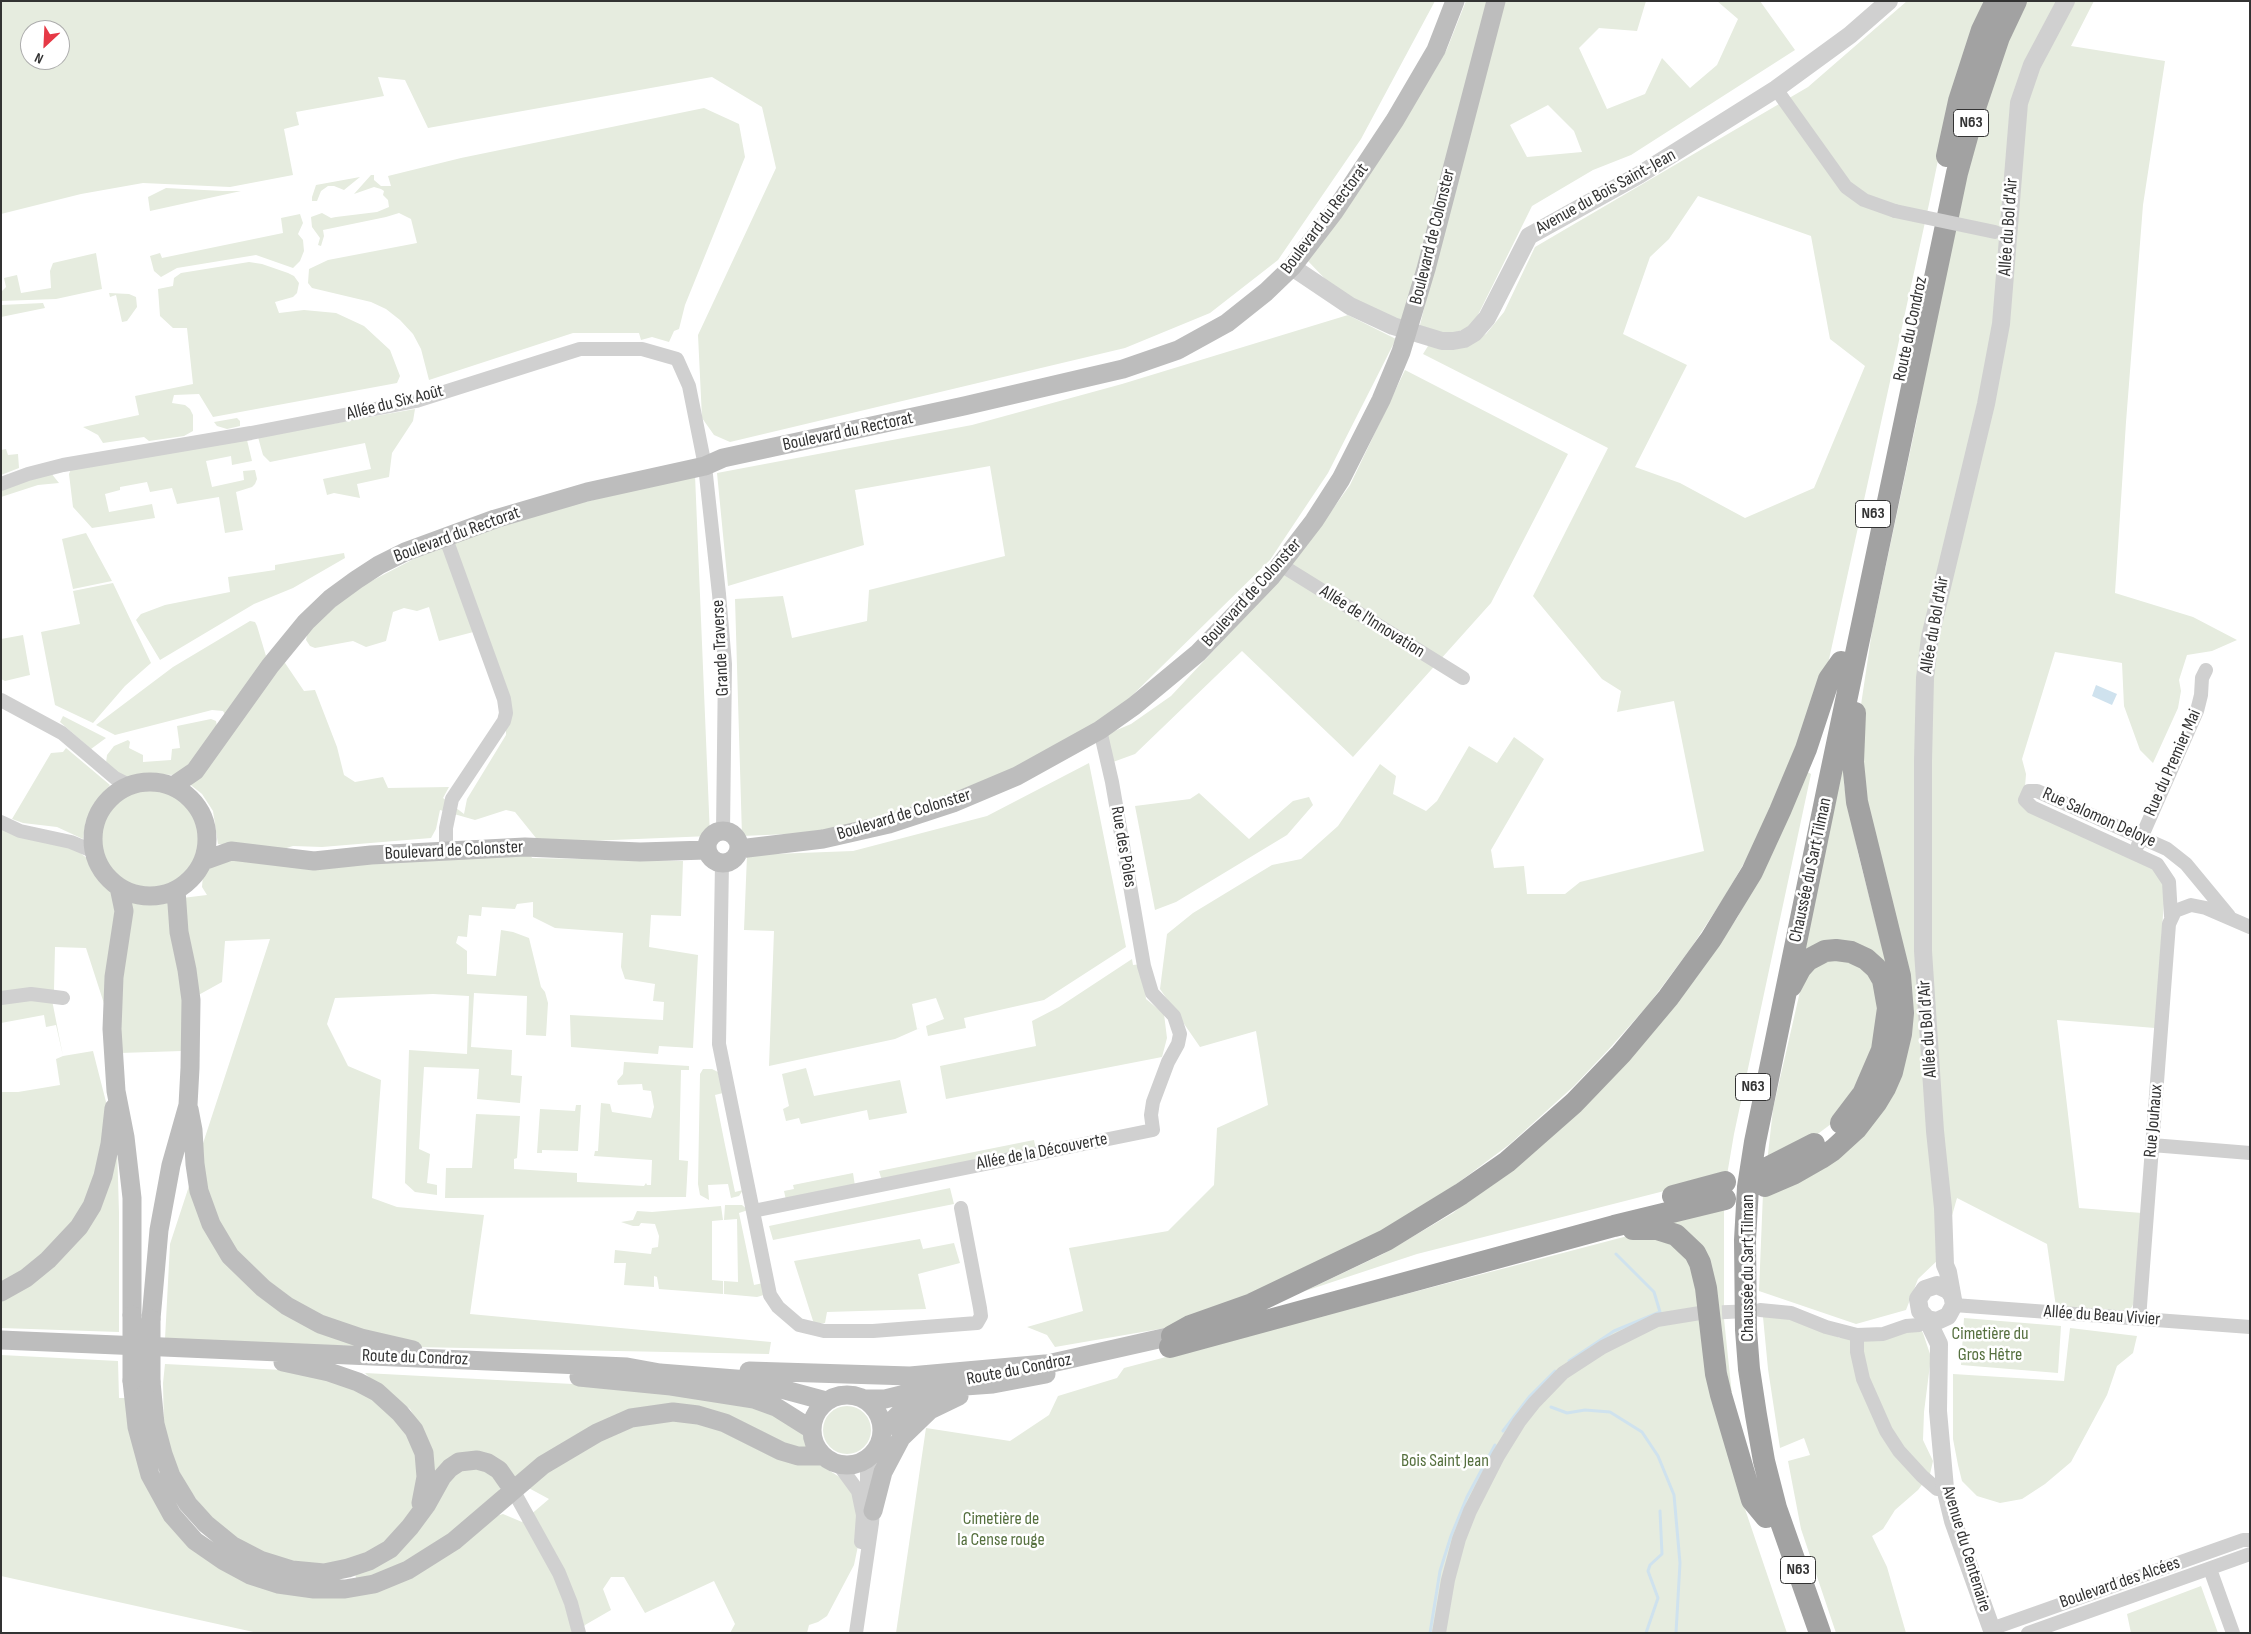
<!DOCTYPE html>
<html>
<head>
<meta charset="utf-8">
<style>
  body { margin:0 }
  #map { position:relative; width:2251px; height:1634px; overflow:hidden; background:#fff; font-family:"Sofia Sans Condensed",sans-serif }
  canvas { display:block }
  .frame { position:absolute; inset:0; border:2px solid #333; pointer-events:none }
  .north { position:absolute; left:20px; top:20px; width:50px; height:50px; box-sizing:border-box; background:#fff; border:1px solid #adadad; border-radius:50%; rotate:205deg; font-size:14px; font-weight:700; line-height:20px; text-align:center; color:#333 }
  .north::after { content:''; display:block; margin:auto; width:18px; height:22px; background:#e63946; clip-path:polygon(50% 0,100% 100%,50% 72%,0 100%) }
</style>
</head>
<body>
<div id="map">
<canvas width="2251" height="1634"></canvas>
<div class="frame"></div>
<div class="north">N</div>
</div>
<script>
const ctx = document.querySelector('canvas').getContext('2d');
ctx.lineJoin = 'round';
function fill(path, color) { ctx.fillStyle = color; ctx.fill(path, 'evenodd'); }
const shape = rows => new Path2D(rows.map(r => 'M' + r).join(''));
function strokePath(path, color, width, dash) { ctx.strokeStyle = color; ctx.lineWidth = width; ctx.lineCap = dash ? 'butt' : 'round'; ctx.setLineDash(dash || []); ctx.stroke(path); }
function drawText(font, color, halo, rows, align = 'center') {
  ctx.font = font + ' "Sofia Sans Condensed",sans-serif'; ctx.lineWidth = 5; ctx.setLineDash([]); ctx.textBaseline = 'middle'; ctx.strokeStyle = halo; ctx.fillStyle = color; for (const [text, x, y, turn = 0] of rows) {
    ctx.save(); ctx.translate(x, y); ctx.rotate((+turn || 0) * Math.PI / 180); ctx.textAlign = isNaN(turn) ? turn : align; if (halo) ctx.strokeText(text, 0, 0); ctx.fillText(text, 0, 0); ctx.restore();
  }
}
const green = shape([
  [1,1,1435,1,1361,139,1278,260,1210,313,1125,348,730,442,714,435,702,418,698,335,776,168,762,107,712,77,428,128,405,80,378,77,384,96,296,112,299,125,284,129,293,175,230,187,143,183,81,194,1,214],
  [30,30,60,30,60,60,30,60],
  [1466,1,1646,1,1637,31,1599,28,1579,48,1607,109,1645,94,1662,58,1690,88,1717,65,1738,19,1717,1,1760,1,1795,50,1631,155,1593,170,1532,206,1472,327,1441,337,1419,329,1439,247,1406,324,1355,300,1329,283,1307,260,1432,75,1447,49],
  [1548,105,1574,131,1582,152,1527,157,1510,125],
  [1907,1,1984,1,1950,102,1929,204,1826,673,1759,837,1725,896,1691,948,1649,1004,1609,1049,1574,1086,1510,1144,1439,1197,1378,1236,1177,1326,1055,1347,1047,1335,1027,1327,1083,1311,1069,1248,1168,1231,1214,1185,1217,1128,1268,1105,1256,1031,1200,1047,1160,989,1167,934,1193,913,1272,865,1301,859,1338,826,1380,764,1396,776,1393,794,1426,811,1437,801,1469,746,1497,763,1514,737,1544,759,1491,850,1494,868,1524,866,1527,894,1565,894,1580,882,1704,851,1674,701,1617,712,1621,691,1602,679,1533,596,1608,448,1423,354,1428,346,1460,346,1486,334,1504,312,1535,247,1808,87],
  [1698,196,1811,236,1830,339,1865,366,1814,488,1745,518,1680,483,1635,467,1687,365,1623,334,1650,257,1669,239],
  [2026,1,2094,1,2071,46,2165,61,2143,205,2126,422,2115,593,2193,617,2237,640,2212,651,2187,655,2179,680,2181,691,2178,708,2153,763,2140,750,2124,706,2122,663,2055,652,2022,759,2026,774,2025,787,2022,794,2154,868,2165,887,2155,1028,2057,1020,2079,1208,2142,1213,2135,1300,2132,1307,2127,1311,2056,1307,2047,1244,1957,1198,1940,1258,1918,1279,1906,1310,1856,1324,1759,1291,1763,1193,1809,1172,1907,1027,1863,799,1858,725,1872,631,1917,419,1926,355,1981,112,2006,44],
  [704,108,739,124,745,157,685,305,679,329,674,331,669,342,652,337,641,340,639,333,573,333,429,380,421,349,413,334,400,320,386,309,371,302,312,288,308,283,309,269,328,260,417,243,411,219,399,213,386,217,323,230,324,236,321,246,318,245,320,238,312,227,311,217,322,213,331,218,336,217,377,212,389,207,388,200,383,195,384,191,381,189,374,187,354,194,371,175,374,175,374,180,381,186,391,186,388,176,461,158],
  [360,177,344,190,334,186,328,186,321,191,317,201,312,201,312,197,316,185],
  [166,188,223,191,241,191,150,211,148,197],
  [300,214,303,223,298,234,303,240,304,251,300,261,293,268,256,255,177,268,161,277,154,271,150,256,160,253,162,258,283,233,281,218],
  [96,253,102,289,56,299,1,301,1,292,6,287,4,278,17,275,21,293,51,288,50,271,53,263],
  [249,262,262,264,288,273,294,276,299,283,297,293,293,297,275,302,279,313,304,310,336,313,364,326,390,350,400,376,397,383,213,417,199,394,174,395,172,403,185,405,190,409,193,415,193,431,184,436,149,441,144,437,103,443,98,435,83,427,139,415,135,396,193,384,187,328,173,328,160,316,158,289,173,286,174,278,181,273],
  [109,293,129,294,136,297,137,307,127,321,122,322,116,295,110,297],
  [43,303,45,308,1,317,1,305],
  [1348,315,1396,339,1328,473,1270,560,1099,728,975,791,836,832,742,836,735,599,783,596,792,638,867,621,869,590,1005,556,990,466,855,490,864,545,728,586,717,473,972,425,1122,384],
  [1405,370,1568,454,1491,603,1353,757,1242,651,1135,754,1113,762,1105,735,1131,724,1171,696,1274,586,1307,545,1350,485],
  [415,409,413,421,392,453,389,477,357,484,360,498,334,493,327,495,323,479,371,469,365,443,270,462,263,455,261,448,258,437],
  [237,418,240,421,240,426,227,429,217,426,214,422],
  [247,440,252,461,232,465,231,456,206,461,212,487,244,480,243,471,255,470,257,479,255,484,252,487,236,492,243,530,225,533,219,497,177,504,172,488,150,492,147,482,120,487,120,490,105,494,109,512,152,504,155,518,92,528,73,507,69,474,71,469],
  [6,449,8,455,18,454,19,468,1,475,1,450],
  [51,473,59,483,38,485,1,497,1,489],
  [695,475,710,836,540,843,515,812,506,810,475,820,440,810,436,829,431,838,322,847,293,846,274,852,218,844,213,811,202,794,187,782,283,660,304,691,315,690,337,747,344,775,355,782,383,777,388,788,449,787,443,798,464,814,467,799,506,735,506,713,481,630,439,641,429,607,417,611,404,608,393,612,386,641,366,647,353,641,315,648,310,646,306,640,308,631,354,590,431,550,445,536],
  [86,533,112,581,73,589,62,539],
  [344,553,345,558,293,588,254,604,160,660,136,620,141,614,165,605,230,592,228,577,275,570,275,565],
  [113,583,151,663,125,686,93,723,55,705,41,632,80,624,73,591],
  [250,621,255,622,257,626,266,656,226,716,223,711,212,710,115,735,96,725,173,667],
  [23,635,30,675,5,681,1,679,1,639],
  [63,716,106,738,91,749,60,722],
  [211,719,216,721,217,726,195,762,176,775,145,774,132,778,122,778,106,763,107,755,114,746,128,740,130,742,129,748,143,755,143,762,171,760,172,749,180,748,177,726],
  [66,748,110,785,92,807,86,821,83,839,57,827,23,823,12,819,51,753,63,752],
  [1843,754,1844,785,1858,853,1891,982,1881,963,1800,956],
  [1089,763,1126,947,1044,1000,964,1018,966,1028,928,1036,926,1026,944,1019,936,998,912,1004,917,1029,920,1028,895,1039,769,1066,774,931,744,930,747,855,853,851,987,816],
  [1806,771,1811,774,1734,1134,1727,1175,1417,1254,1305,1291,1383,1254,1453,1213,1510,1166,1711,956,1737,918,1767,863],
  '100 840a50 50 0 1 1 100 0a50 50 0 1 1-100 0Z',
  [1199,793,1249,839,1293,801,1309,797,1313,805,1287,835,1176,902,1155,910,1135,806,1190,799],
  [1,828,74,848,88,859,102,881,123,900,141,903,207,895,202,887,203,875,214,862,233,856,531,856,532,858,683,861,681,916,651,915,649,947,698,955,693,1048,659,1046,658,1054,571,1047,570,1015,663,1020,664,1002,653,1001,655,984,625,979,621,967,623,933,555,928,533,917,533,902,517,904,515,909,482,907,481,916,469,915,467,937,458,936,456,943,467,951,467,974,496,976,501,930,513,932,529,938,541,987,545,992,548,1003,546,1036,526,1035,527,996,474,993,471,1047,512,1050,511,1075,522,1076,520,1103,477,1099,479,1069,424,1067,419,1149,430,1154,427,1183,437,1185,437,1195,415,1192,405,1183,409,1050,467,1054,469,996,433,994,335,998,327,1024,348,1066,381,1080,372,1198,397,1207,484,1215,470,1314,771,1342,769,1354,263,1344,165,1339,170,1244,270,939,225,941,222,982,184,1003,182,1051,120,1053,86,948,55,947,54,990,1,994],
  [1831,958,1853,960,1869,972,1879,989,1880,1035,1839,1118,1803,1145,1767,1163,1773,1109,1801,987,1811,969],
  [1132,959,1133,965,1142,964,1146,999,1164,1014,1167,1038,1162,1057,946,1099,940,1066,1036,1046,1032,1021,1059,1007],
  [31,999,52,1000,63,1056,93,1051,117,1145,119,1213,119,1332,1,1328,1,1092,18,1092,60,1085,56,1059,63,1056,56,1025,46,1027,44,1015,1,1023,1,1003],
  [624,1062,689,1066,689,1070,681,1070,679,1160,688,1161,686,1197,445,1198,446,1168,472,1168,476,1114,520,1116,517,1158,514,1159,514,1169,577,1173,577,1182,644,1186,646,1183,647,1185,651,1185,652,1160,594,1156,595,1151,598,1151,601,1103,610,1104,612,1112,651,1118,654,1107,651,1091,643,1090,642,1084,618,1085,617,1081,623,1074],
  [806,1068,814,1096,900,1080,907,1113,869,1120,867,1110,801,1124,799,1118,786,1121,783,1109,789,1106,782,1074],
  [703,1069,712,1069,718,1072,723,1093,715,1095,725,1145,735,1192,743,1190,739,1196,731,1198,728,1184,708,1185,709,1200,700,1195,698,1184,700,1074],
  [576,1105,581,1105,578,1151,542,1150,542,1153,537,1153,540,1109,575,1111],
  [1034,1140,1036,1150,882,1181,879,1171],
  [853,1173,855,1186,786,1200,784,1191,794,1189,793,1185],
  [950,1188,954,1204,773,1240,769,1226],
  [1724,1203,1724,1319,1734,1414,1712,1285,1662,1225],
  [725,1205,742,1205,748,1210,739,1213,754,1285,763,1283,767,1294,757,1297,724,1294,724,1281,738,1282,737,1219,724,1220],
  [721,1206,723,1220,712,1221,712,1280,723,1281,723,1294,659,1289,657,1277,654,1276,654,1287,624,1285,626,1263,614,1263,615,1250,651,1254,652,1248,658,1247,659,1236,655,1224,641,1223,639,1226,633,1226,621,1222,633,1220,637,1211,652,1212],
  [1639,1233,1659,1234,1693,1263,1744,1506,1787,1633,896,1633,926,1428,1010,1441,1049,1415,1058,1396,1117,1378,1124,1368],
  [920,1239,923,1249,954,1243,960,1263,918,1274,926,1309,827,1312,825,1323,814,1324,794,1261],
  [1776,1316,1805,1322,1840,1338,1918,1326,1923,1333,1931,1357,1924,1412,1923,1440,1933,1461,1930,1474,1918,1490,1895,1510,1883,1529,1872,1536,1887,1567,1906,1633,1836,1633,1801,1529,1788,1461,1810,1455,1804,1438,1780,1448,1768,1369,1763,1317],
  [1964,1318,2061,1326,2058,1373,1961,1365],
  [2070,1328,2137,1336,2133,1353,2117,1366,2107,1395,2071,1462,2045,1484,2022,1499,2000,1503,1977,1496,1962,1481,1958,1465,1953,1439,1953,1374,2064,1381],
  [1,1355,118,1361,119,1398,127,1398,184,1538,374,1591,489,1518,503,1514,522,1522,549,1499,512,1479,498,1461,435,1474,422,1430,410,1409,376,1384,365,1373,667,1389,769,1409,803,1435,808,1449,817,1463,846,1481,855,1493,858,1546,854,1565,827,1616,818,1622,809,1625,807,1633,730,1633,735,1624,714,1581,645,1613,624,1577,611,1577,603,1589,611,1610,585,1625,580,1633,258,1633,1,1576],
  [165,1364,302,1371,365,1390,402,1420,421,1460,419,1500,404,1526,380,1548,355,1559,327,1564,294,1562,265,1553,238,1540,209,1516,188,1488,172,1458,164,1429,163,1383],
  '823 1430a24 24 0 1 1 48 0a24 24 0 1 1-48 0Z',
  [484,1466,502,1485,498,1493,418,1559,357,1583,355,1573,455,1469],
  [2201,1586,2218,1633,2131,1633,2127,1614]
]);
const water = shape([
  [2096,685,2117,694,2112,705,2092,696]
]);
const stream = shape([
  [1569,1361,1614,1331,1660,1312,1654,1292,1616,1254],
  [1551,1407,1567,1413,1585,1410,1610,1412,1642,1432,1658,1456,1674,1495,1680,1563,1676,1633],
  [1503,1431,1530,1396,1555,1371],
  [1430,1633,1440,1571,1451,1536,1467,1497,1495,1445],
  [1646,1633,1658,1598,1648,1571,1650,1565,1662,1554,1660,1511]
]);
const minorTunnel = shape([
  [1701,1313,1752,1311]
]);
const minor = shape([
  [1776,89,1846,187,1864,200,1895,211],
  [1,484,28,474,63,465,251,433,416,401,580,349,642,349,677,359,689,386,705,466,719,594,725,664,723,831],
  [445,536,504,699,506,713,504,721,452,799,446,828,446,850],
  [1281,565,1463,678],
  [1,700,62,733,115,778,129,785],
  [1,822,20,831,71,842,95,852],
  [2138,845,2197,711,2201,695,2202,678,2206,670],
  [722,863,719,1044,770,1295,778,1307,799,1325,824,1331,873,1331,977,1323,981,1316,980,1308,961,1208],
  [2171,916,2169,882,2157,864,2032,807,2025,800,2029,791,2037,791,2167,849,2186,864,2229,916],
  [1,998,31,994,63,998],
  [2152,1145,2250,1153],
  [753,1211,1153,1130,1151,1115,1153,1102,1168,1062,1178,1044,1180,1034,1174,1016,1152,993,1144,966,1112,782,1100,730],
  [1954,1305,2250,1327],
  [1760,1310,1791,1313,1826,1327,1857,1335,1883,1334,1906,1326,1919,1325,1927,1319],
  [2139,1319,2169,924,2175,911,2191,905,2206,908,2250,927],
  [1857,1335,1857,1352,1863,1379,1886,1431,1899,1451,1922,1476,1937,1489,1945,1488],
  [839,1465,858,1491,863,1515,861,1542],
  [513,1490,559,1573,571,1603,579,1633],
  [2210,1569,2233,1633],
  [1991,1629,2243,1540,2250,1540],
  [856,1633,872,1523,873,1511,867,1481,867,1471,874,1453],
  [1439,1633,1448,1580,1459,1539,1470,1511,1498,1456,1519,1422,1534,1403,1563,1373,1603,1347,1657,1320,1700,1313],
  [2028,1633,2250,1554]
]);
const tertiary = shape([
  [1292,267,1350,306,1393,326,1442,341,1453,341,1464,339,1474,333,1487,318,1529,236,1639,175,1776,89,1850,35,1889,1],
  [1951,1294,1948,1290,1937,1285,1925,1289,1918,1299,1920,1311,1927,1319,1937,1321,1948,1316,1954,1305,1948,1272,1945,1265,1943,1208,1935,1131,1923,951,1923,761,1925,678,1930,637,1986,404,2001,324,2019,103,2032,65,2066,1],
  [1927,1319,1939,1344,1938,1411,1945,1488,1953,1521,1993,1633]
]);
const secondary = shape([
  '93 839a57 57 0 1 1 114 0a57 57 0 1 1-114 0Z',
  [173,786,195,771,270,666,306,622,330,599,356,580,379,565,405,552,495,519,587,492,705,466,723,458,964,406,1123,369,1178,350,1227,323,1266,292,1292,267,1334,212,1395,120,1436,50,1455,1],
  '707 847a16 16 0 1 1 32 0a16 16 0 1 1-32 0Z',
  [739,849,823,839,889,824,953,803,1017,776,1100,730,1134,706,1198,653,1271,577,1314,521,1341,479,1381,400,1401,352,1426,269,1496,1],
  [203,861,231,851,314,861,371,855,525,847,640,852,707,850],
  [119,887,124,911,114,977,112,1029,116,1091,125,1137,132,1198,132,1315],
  [189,1109,193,1130,195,1164,199,1191,211,1224,230,1256,263,1288,287,1306,320,1324,361,1338,413,1350],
  [1,1292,26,1278,48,1260,79,1227,92,1206,103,1176,110,1144,114,1108],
  [151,1319,159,1230,171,1165,188,1105,190,1068,191,1000,187,970,179,932,176,890],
  [1,1340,627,1367,660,1373,748,1380,826,1401],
  [283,1362,329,1372,358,1382,377,1392,400,1413,414,1430,424,1453,426,1477,421,1503],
  [1034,1367,1172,1336],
  [749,1371,910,1376,1045,1364],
  [579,1377,671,1386,754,1399,776,1407,811,1429],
  [132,1381,137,1427,150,1475,172,1515,195,1541,224,1561,250,1575,278,1584,314,1589,345,1589,374,1584,408,1570,454,1541,543,1465,597,1433,631,1418,673,1412,698,1415,725,1423,781,1451,798,1456,822,1456],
  [151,1382,155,1424,163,1454,171,1476,188,1504,206,1524,233,1546,260,1560,292,1570,324,1573,348,1568,369,1561,390,1549,410,1527,427,1504,442,1477,450,1468,459,1462,477,1460,488,1463,499,1470,513,1490],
  '812 1430a35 35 0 1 1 70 0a35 35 0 1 1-70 0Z',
  [864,1399,885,1399,958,1381],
  [882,1431,908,1405,927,1396,965,1386,993,1384,1046,1374],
  [873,1511,883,1472,901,1438,930,1410,959,1396]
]);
const trunk = shape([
  [1947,156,1959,101,1982,30,1996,1],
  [1791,986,1800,969,1808,960,1825,951,1836,950,1851,952,1866,959,1876,968,1883,980,1888,1008,1882,1050,1863,1094,1841,1123],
  [1765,1169,1814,1144],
  [1765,1186,1793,1174,1821,1158,1833,1150,1856,1129,1876,1103,1885,1088,1892,1072,1901,1034,1903,1013,1900,976,1857,802,1853,762,1855,713],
  [1673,1196,1725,1182],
  [1633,1229,1657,1229,1676,1235,1695,1253,1700,1263,1706,1288,1716,1374,1721,1395,1752,1500,1766,1517],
  [1172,1336,1190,1326,1252,1304,1386,1240,1461,1194,1507,1162,1574,1103,1621,1054,1668,998,1711,939,1752,872,1780,811,1806,749,1829,679,1841,662],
  [1170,1347,1614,1226,1725,1199],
  [1820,1633,1776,1508,1764,1461,1756,1415,1749,1369,1746,1330,1745,1240,1748,1187,1755,1142,1829,782,1957,173,1975,108,1999,37,2016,1]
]);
const minorBridge = shape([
  [1895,211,1995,232]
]);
const secondaryBridge = shape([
  [132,1315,132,1381],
  [151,1319,151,1382]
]);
const shields = [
  [1971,123,35],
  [1873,514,35],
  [1753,1087,35],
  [1798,1570,35]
];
const shieldNames = [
  ["N63",1971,123],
  ["N63",1873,514],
  ["N63",1753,1087],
  ["N63",1798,1570]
];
const streetNames = [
  ["Avenue du Bois Saint-Jean",1606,192,-29],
  ["Boulevard du Rectorat",1325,219,-53],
  ["Allée du Bol d'Air",2009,227,-86],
  ["Boulevard de Colonster",1433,237,-76],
  ["Route du Condroz",1911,329,-78],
  ["Allée du Six Août",395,403,-14],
  ["Boulevard du Rectorat",848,432,-12],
  ["Boulevard du Rectorat",457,535,-20],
  ["Boulevard de Colonster",1252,593,-48],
  ["Allée de l'Innovation",1372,622,32],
  ["Allée du Bol d'Air",1935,625,-80],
  ["Grande Traverse",721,648,-93],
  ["Rue du Premier Mai",2173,763,-66],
  ["Boulevard de Colonster",904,815,-17],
  ["Rue Salomon Deloye",2099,818,24],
  ["Rue des Pôles",1123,847,80],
  ["Boulevard de Colonster",454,851,-3],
  ["Chaussée du Sart Tilman",1811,870,-78],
  ["Allée du Bol d'Air",1928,1029,-94],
  ["Rue Jouhaux",2154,1121,-85],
  ["Allée de la Découverte",1042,1152,-11],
  ["Chaussée du Sart Tilman",1748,1268,-90],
  ["Allée du Beau Vivier",2102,1316,4],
  ["Route du Condroz",415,1358,2],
  ["Route du Condroz",1019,1370,-11],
  ["Avenue du Centenaire",1966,1549,73],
  ["Boulevard des Alcées",2120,1583,-19]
];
const parkNames = [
  ["Cimetière du",1990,1334],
  ["Gros Hêtre",1990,1355],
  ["Bois Saint Jean",1445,1461],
  ["Cimetière de",1001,1519],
  ["la Cense rouge",1001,1540]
];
fill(green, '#e6ecdf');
fill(water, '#cfe2ee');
strokePath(stream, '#cfe2ee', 3);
strokePath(minorTunnel, '#d6d6d6', 14, [14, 7]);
strokePath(minor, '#d0d0d0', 14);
strokePath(tertiary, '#d0d0d0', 18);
strokePath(secondary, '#bdbdbd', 19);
strokePath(trunk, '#a2a2a2', 22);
strokePath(minorBridge, '#d0d0d0', 14);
strokePath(secondaryBridge, '#bdbdbd', 19);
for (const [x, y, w] of shields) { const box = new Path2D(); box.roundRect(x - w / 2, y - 13.5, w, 27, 4); ctx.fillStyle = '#fff'; ctx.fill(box); strokePath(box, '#333', 1); }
drawText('bold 16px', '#333', null, shieldNames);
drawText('18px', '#333', '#fff', streetNames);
drawText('18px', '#56703f', '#fff', parkNames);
</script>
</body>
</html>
